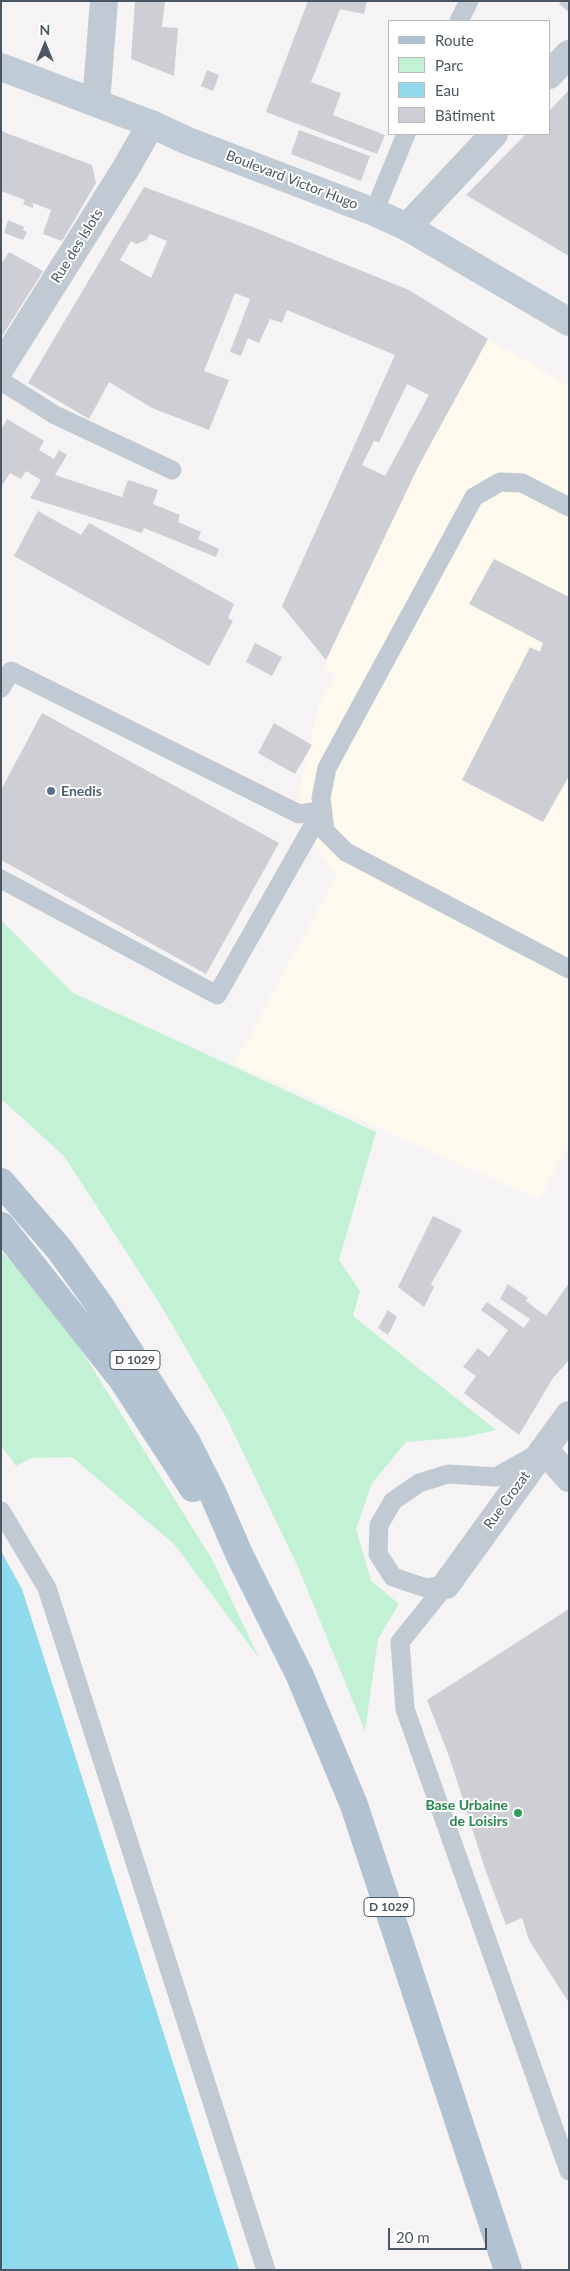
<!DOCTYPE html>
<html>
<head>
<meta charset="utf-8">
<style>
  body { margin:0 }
  #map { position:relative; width:570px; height:2271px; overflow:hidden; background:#f5f3f3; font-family:Lato,sans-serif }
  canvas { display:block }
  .frame { position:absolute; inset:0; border:2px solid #4a5661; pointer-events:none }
  .legend { position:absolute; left:388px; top:20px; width:162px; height:115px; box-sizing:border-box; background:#fff; border:1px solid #b7bbc0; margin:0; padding:6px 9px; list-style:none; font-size:15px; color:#4a5661 }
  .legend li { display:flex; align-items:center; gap:10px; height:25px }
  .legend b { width:25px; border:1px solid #b7bbc0 }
  .north { position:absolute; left:20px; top:20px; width:50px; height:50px; -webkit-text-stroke:4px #fff; paint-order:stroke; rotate:0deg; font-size:14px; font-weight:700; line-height:20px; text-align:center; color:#4a5661 }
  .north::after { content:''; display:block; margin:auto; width:18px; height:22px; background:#4a5661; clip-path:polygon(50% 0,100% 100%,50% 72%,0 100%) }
  .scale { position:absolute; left:388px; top:2228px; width:99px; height:22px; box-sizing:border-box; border:2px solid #4a5661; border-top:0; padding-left:6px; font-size:15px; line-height:18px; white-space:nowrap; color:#4a5661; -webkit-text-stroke:4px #fff; paint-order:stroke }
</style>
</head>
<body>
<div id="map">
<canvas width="570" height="2271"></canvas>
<div class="frame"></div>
<ul class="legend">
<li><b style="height:6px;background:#b3c2d1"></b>Route</li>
<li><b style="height:14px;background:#c3f1d5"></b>Parc</li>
<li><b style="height:14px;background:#90daee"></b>Eau</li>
<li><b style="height:14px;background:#cdcfd5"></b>Bâtiment</li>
</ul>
<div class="north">N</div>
<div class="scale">20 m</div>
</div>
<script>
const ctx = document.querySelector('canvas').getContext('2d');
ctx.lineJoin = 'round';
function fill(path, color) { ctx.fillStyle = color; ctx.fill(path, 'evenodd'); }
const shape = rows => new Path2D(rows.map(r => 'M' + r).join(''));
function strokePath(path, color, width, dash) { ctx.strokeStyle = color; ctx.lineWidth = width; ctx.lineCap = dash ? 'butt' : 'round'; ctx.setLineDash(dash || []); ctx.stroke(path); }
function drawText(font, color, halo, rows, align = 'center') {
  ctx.font = font + ' Lato,sans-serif'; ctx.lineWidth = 4; ctx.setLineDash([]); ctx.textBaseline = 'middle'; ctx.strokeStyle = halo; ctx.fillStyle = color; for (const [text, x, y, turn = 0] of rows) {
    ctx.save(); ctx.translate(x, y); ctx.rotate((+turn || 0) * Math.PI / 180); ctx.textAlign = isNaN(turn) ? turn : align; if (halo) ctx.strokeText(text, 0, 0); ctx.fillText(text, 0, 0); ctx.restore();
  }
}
const commercial = shape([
  [488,339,569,386,569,1145,539,1199,234,1064,337,875,316,847,303,822,299,788,320,702,335,676,323,668,418,467]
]);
const green = shape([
  [1,920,73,993,376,1132,339,1260,360,1291,353,1316,496,1430,466,1437,406,1442,372,1483,356,1529,371,1581,399,1604,378,1639,365,1731,299,1569,226,1417,160,1304,64,1156,1,1099],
  [1,1251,56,1310,212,1559,259,1658,175,1545,72,1457,31,1458,16,1466,1,1446]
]);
const water = shape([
  [1,1551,22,1589,239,2270,1,2270]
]);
const building = shape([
  [135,1,165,1,162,27,178,28,174,76,131,59],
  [308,1,367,1,364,14,340,9,311,82,341,93,333,115,385,135,377,154,266,112],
  [561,1,569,1,569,12,559,4],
  [207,70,219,75,213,91,201,86],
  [569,90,569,256,466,195,526,134,549,134,549,111],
  [299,130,370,156,361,181,291,154],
  [1,131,92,165,96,183,62,241,43,234,51,210,33,203,33,208,23,204,25,200,1,191],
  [144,187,258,229,409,290,488,339,418,467,326,660,282,606,395,355,287,310,282,323,270,319,259,343,248,338,241,356,230,352,250,299,235,293,204,371,229,380,209,430,152,408,109,382,89,419,28,383],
  [150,234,167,241,151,278,120,260,131,241,136,244,142,242,146,240],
  [407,384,429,395,385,476,362,465,374,441,379,442],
  [8,220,24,227,23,230,27,232,23,240,4,233],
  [9,252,43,271,1,338,1,264],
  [7,419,44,441,39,450,54,459,59,450,67,455,55,475,122,497,128,480,158,490,153,504,180,515,178,522,201,532,198,539,219,549,216,557,144,528,142,533,30,498,41,480,26,471,21,479,10,473,1,487,1,430],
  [38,511,81,535,89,523,234,604,228,618,233,621,209,666,14,556],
  [494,559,569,597,569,776,543,822,462,780,530,647,540,652,543,643,469,604],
  [255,643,282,657,272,676,246,662],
  [42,713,279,843,206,974,1,860,1,790],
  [274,723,312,745,295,774,258,753],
  [433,1216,462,1230,431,1284,434,1287,424,1307,398,1287],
  [569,1283,569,1360,553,1378,519,1435,464,1393,476,1376,463,1367,478,1348,489,1357,508,1330,481,1310,487,1302,524,1328,530,1319,500,1299,508,1284,528,1298,526,1301,546,1316],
  [388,1310,397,1317,388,1335,378,1328],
  [569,1609,569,2003,529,1940,522,1918,506,1925,485,1869,449,1756,427,1700]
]);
const service = shape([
  [459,21,469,1],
  [374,212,406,134],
  [1,381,55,415,172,470],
  [569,507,522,483,500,482,474,497,327,768,321,798,325,831,346,852,569,969],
  [1,688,11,671,299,814,322,810],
  [1,879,217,995,322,810],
  [1,1511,47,1588,266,2270],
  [446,1585,400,1642,405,1709,569,2171],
  [446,1585,426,1588,393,1577,378,1554,379,1525,393,1501,419,1483,448,1474,496,1477,537,1454]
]);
const minor = shape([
  [549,75,569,54],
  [96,103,104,1],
  [407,227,494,134],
  [1,367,126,168,151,124],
  [544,1449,569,1478],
  [446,1585,569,1415]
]);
const secondary = shape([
  [1,67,151,124,188,141,374,212,407,227,569,322]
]);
const primary = shape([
  [1,1182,60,1250,101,1307,186,1441,213,1494,240,1556,300,1676,354,1805,508,2270],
  [1,1226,122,1379,193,1488]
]);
const markers = [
  [51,791,5,"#5c6f8a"],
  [518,1813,5,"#2e9e5b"]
];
const shields = [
  [135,1360,50],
  [389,1907,50]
];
const shieldNames = [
  ["D 1029",135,1360],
  ["D 1029",389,1907]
];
const streetNames = [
  ["Boulevard Victor Hugo",292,180,21],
  ["Rue des Islots",77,246,-58],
  ["Rue Crozat",507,1500,-54]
];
const serviceNames = [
  ["Enedis",61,791]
];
const leisureNames = [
  ["Base Urbaine",508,1805],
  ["de Loisirs",508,1821]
];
fill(commercial, '#fdf9ef');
fill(green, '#c3f1d5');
fill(water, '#90daee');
fill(building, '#cdcfd5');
strokePath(service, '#c1cad2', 19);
strokePath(minor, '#c1cad2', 28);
strokePath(secondary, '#c1cbd6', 28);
strokePath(primary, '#b3c2d1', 28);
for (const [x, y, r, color] of markers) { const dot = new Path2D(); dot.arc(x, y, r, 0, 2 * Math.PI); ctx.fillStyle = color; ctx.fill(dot); strokePath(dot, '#fff', 2); }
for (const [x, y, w] of shields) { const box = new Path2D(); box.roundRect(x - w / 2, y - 9.5, w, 19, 4); ctx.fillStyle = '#fff'; ctx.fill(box); strokePath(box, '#4a5661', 1); }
drawText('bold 12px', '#4a5661', null, shieldNames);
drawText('14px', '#4a5661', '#fff', streetNames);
drawText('bold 14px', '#4e5e75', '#fff', serviceNames, 'left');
drawText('bold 14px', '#27864d', '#fff', leisureNames, 'right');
</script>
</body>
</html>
